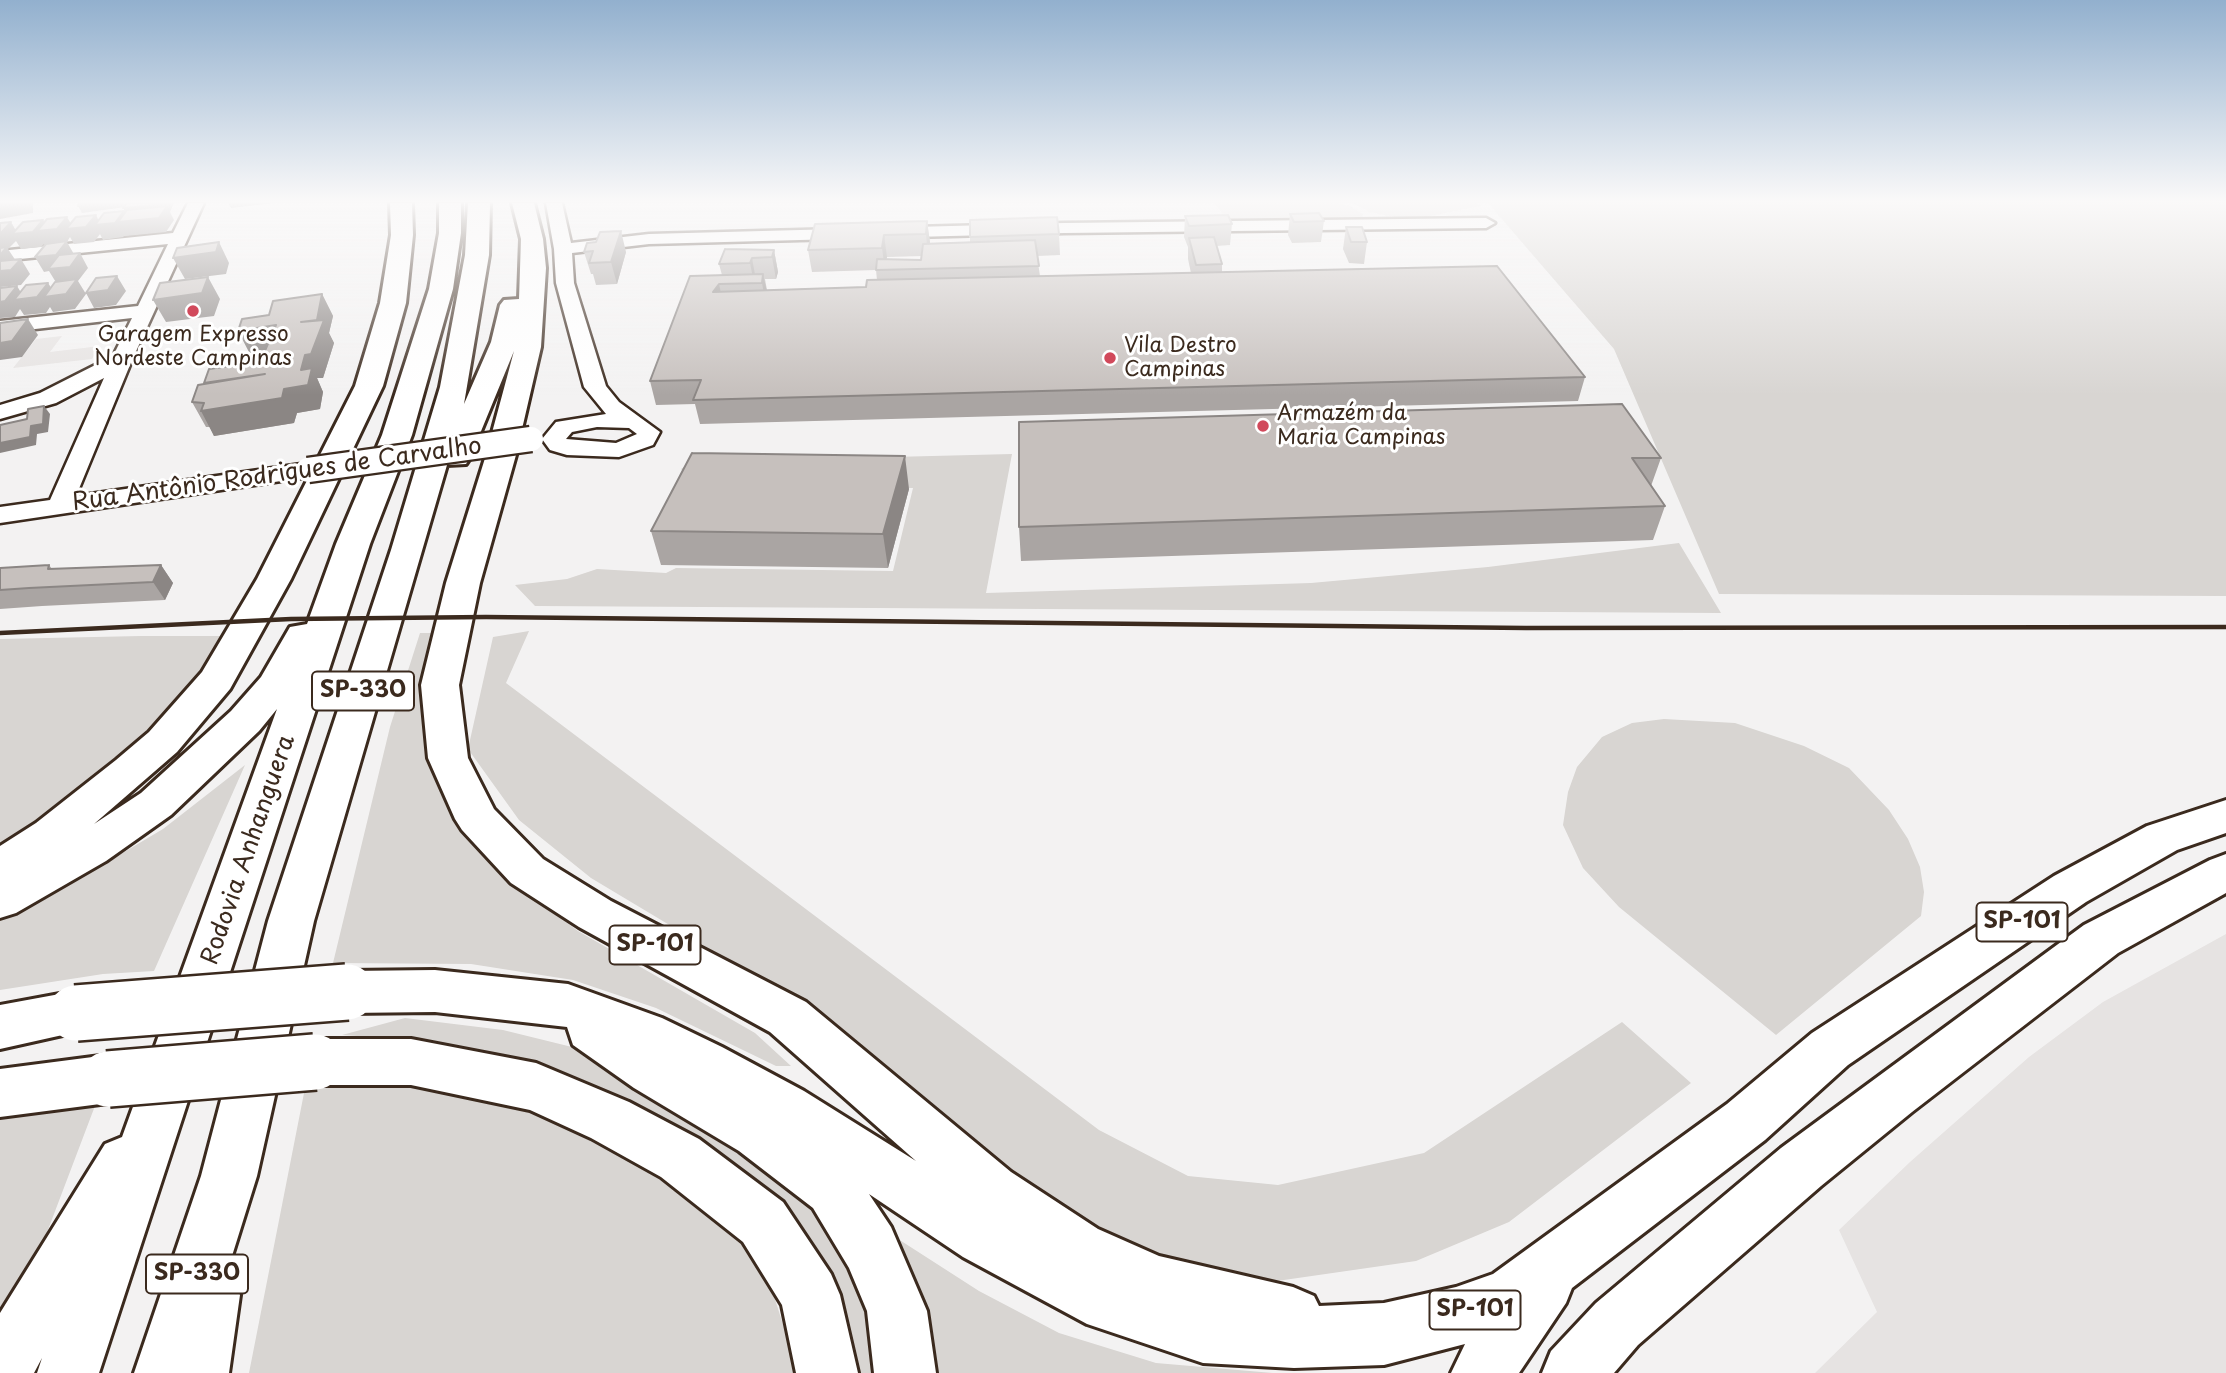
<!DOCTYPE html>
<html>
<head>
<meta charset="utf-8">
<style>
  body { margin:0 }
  canvas { display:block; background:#f3f2f2 }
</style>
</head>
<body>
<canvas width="2226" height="1373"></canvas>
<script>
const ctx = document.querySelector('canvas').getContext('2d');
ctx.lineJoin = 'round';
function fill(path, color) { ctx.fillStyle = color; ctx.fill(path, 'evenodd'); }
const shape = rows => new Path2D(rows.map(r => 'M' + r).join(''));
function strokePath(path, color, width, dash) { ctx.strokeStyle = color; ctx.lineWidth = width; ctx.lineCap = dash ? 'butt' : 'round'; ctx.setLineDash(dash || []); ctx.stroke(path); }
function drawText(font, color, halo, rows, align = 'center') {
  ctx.font = font + ' "Playpen Sans",sans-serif'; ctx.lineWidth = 6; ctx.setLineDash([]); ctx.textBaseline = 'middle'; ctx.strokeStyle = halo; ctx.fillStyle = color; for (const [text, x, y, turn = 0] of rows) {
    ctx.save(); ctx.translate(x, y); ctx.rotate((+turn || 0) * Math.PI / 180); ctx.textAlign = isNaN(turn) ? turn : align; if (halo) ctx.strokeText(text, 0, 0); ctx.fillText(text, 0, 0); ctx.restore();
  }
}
const built = shape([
  [62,336,50,352,100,346,92,359,13,368,36,339],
  [2226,934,2226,1373,1815,1373,1877,1312,1839,1230,1910,1162,2029,1057,2103,1002]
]);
const green = shape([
  [1214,203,1337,203,1350,206,1363,214,1361,222,1227,220],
  [1353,203,1477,203,1481,206,1410,220,1369,212],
  [1488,203,2226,203,2226,596,1719,594,1614,349],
  [1012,454,986,593,1311,583,1488,567,1679,543,1721,613,535,606,515,585,567,579,597,569,666,573,676,568,893,571,913,488,697,485,681,469,692,462],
  [529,631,506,683,1099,1130,1188,1176,1278,1185,1424,1153,1622,1022,1691,1083,1509,1222,1416,1261,1270,1282,1180,1272,1072,1221,808,1008,591,878,519,820,468,749,493,637],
  [420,633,437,633,456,815,474,843,500,873,578,931,755,1033,791,1066,776,1066,656,1008,573,980,471,964,333,963,390,727],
  [141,636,231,636,182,709,0,858,0,639],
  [1664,719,1735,723,1804,746,1849,768,1889,810,1908,839,1920,867,1924,892,1921,916,1776,1035,1619,907,1583,868,1563,825,1568,792,1577,767,1602,737,1632,723],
  [245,765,154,971,103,974,0,990,0,919,72,883,163,829],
  [405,1018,503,1030,572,1047,638,1078,737,1140,799,1195,828,1225,851,1262,869,1319,873,1373,849,1373,847,1333,627,1101,554,1070,489,1053,435,1041,342,1035],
  [357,1084,412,1086,543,1115,648,1167,731,1228,772,1290,795,1362,794,1373,249,1373,305,1088],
  [98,1098,46,1235,0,1308,0,1107],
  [895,1237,979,1291,1059,1333,1156,1363,1273,1373,929,1373]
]);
const street = shape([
  [188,203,204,203,132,360,76,496,308,463,316,465,320,470,316,475,308,477,0,523,0,507,50,500,104,378,56,403,0,419,0,405,40,393,113,356,132,318,0,333,0,321,138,306,168,244,0,261,0,251,173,233,188,203],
  [546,203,562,203,571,243,649,234,1064,223,1486,218,1495,223,1486,228,1064,233,649,244,572,253,574,283,606,386,619,402,660,432,653,445,619,457,567,455,550,450,542,439,556,422,606,414,584,387,556,283,554,249,546,203],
  [597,427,629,428,637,434,616,443,566,439,572,432,597,427]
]);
const highway = shape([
  [390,203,412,203,413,235,406,303,383,386,291,579,230,689,177,752,94,824,141,793,231,711,261,677,290,627,307,624,336,544,382,435,429,289,439,233,439,203,461,203,461,233,453,289,412,435,370,544,99,1373,37,1373,42,1358,34,1373,0,1373,0,1313,105,1144,122,1137,277,709,259,731,171,815,106,861,16,913,0,918,0,846,36,823,116,760,149,732,202,672,257,579,355,386,380,303,391,235,390,203],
  [468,203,490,203,489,255,464,404,491,342,500,305,504,300,519,299,521,239,512,203,534,203,543,239,546,268,541,347,516,455,480,583,459,685,468,758,494,809,543,859,611,901,806,1002,1011,1172,1098,1229,1159,1256,1293,1287,1314,1296,1319,1306,1384,1303,1456,1287,1493,1274,1727,1104,1812,1033,2054,876,2147,826,2226,800,2226,833,2177,850,2086,902,1848,1065,1765,1140,1572,1288,1566,1303,1519,1373,1451,1373,1465,1344,1384,1365,1294,1368,1203,1363,1087,1324,963,1257,869,1194,891,1227,927,1311,936,1373,874,1373,867,1311,849,1268,813,1208,739,1151,634,1088,573,1045,567,1027,435,1012,347,1013,330,1007,322,992,330,977,347,971,435,970,568,984,662,1018,722,1047,804,1091,916,1161,770,1032,579,927,511,883,462,830,455,819,428,758,421,685,446,583,486,455,514,351,470,458,466,464,447,465,314,921,257,1176,227,1272,231,1274,240,1295,229,1373,134,1373,201,1176,268,921,391,550,440,387,465,255,468,203],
  [2226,854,2226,893,2118,953,1912,1112,1821,1186,1638,1345,1614,1373,1542,1373,1551,1351,1596,1303,1781,1148,2084,925,2210,860,2226,854],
  [76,991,94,998,101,1013,94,1028,0,1049,0,1005,76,991],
  [315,1039,411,1039,536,1063,629,1102,699,1139,783,1202,831,1274,840,1295,858,1373,796,1373,782,1305,743,1242,661,1177,591,1138,530,1110,411,1085,315,1085,297,1078,289,1062,297,1046,315,1039],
  [108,1055,126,1062,134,1079,126,1096,108,1103,0,1117,0,1069,108,1055]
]);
const rail = shape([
  [0,633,291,619,486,617,1526,628,2226,627]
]);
const streetBridge = shape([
  [308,470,531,439]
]);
const highwayBridge = shape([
  [76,1013,347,992],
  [108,1079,315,1062]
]);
const wall = shape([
  [1290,214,1324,221,1321,242,1292,243,1288,235],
  [1185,216,1232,224,1230,245,1216,246,1222,264,1222,272,1585,377,1578,401,700,424,695,404,656,405,650,381,722,275,719,264,774,250,778,272,776,279,765,279,767,290,866,287,877,280,876,270,812,272,808,250,927,221,930,243,970,242,970,220,1059,234,1060,255,1037,256,1040,276,1191,273,1188,259,1188,247,1184,237],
  [922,256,921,260,886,259,887,257],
  [1346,227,1367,242,1364,264,1349,263,1343,249],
  [587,243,626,252,617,284,596,285,593,274,591,274,584,252],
  [322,294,333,316,329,333,334,343,323,378,317,378,323,392,320,409,297,413,294,423,214,436,210,427,206,427,192,402,205,384,204,383,262,362,261,360,265,352,250,354],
  [1019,422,1661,458,1651,486,1665,506,1653,540,1021,561,1019,527],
  [909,489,888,568,661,565,651,531],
  [49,565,52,569,161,565,173,583,165,600,42,606,0,609,0,568]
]);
const shadedWall = shape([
  [0,203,33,203,33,213,0,219],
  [98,203,124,203,126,207,82,213,78,206],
  [160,203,174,203,170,212,174,220,166,232,125,236,125,235,123,237,103,240,100,234,94,242,74,244,70,237,67,242,75,256,80,253,88,268,78,281,86,294,75,309,53,312,50,307,46,313,24,315,20,309,15,317,0,318,0,302,17,286,25,299,48,283,56,295,57,284,49,271,44,272,35,257,45,245,44,244,41,247,21,249,16,241,8,249,16,261,21,259,30,274,21,285,0,287,0,234,11,222,18,234,43,220,49,230,67,217,74,229,96,215,101,225,124,211,130,221,123,208],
  [228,203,274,203,231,208],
  [927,221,930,242,928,256,926,234],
  [621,231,626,252,617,284,611,262],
  [884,235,887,257,885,270,882,248],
  [219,242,229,263,226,274,185,279,173,258],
  [774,250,778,272,776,279,772,257],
  [752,258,756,280,754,283,750,263],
  [763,274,768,296,766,305,762,283],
  [117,276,126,291,116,305,94,308,86,293],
  [208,277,220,299,214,316,166,322,153,300],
  [719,284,724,307,713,292],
  [322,294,333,316,329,333,334,343,323,378,317,378,323,392,320,409,297,413,294,423,214,436,201,411,284,389,301,322],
  [28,319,38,335,22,357,0,360,0,327],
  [276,325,287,349,250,354,238,331],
  [44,406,50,414,48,432,37,434,36,445,0,453,0,443,31,426],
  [905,456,909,489,888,568,883,534],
  [161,565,173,583,165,600,153,582]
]);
const building = shape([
  [79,203,98,203,78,206,79,203],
  [127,203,160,203,159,205,123,208,127,203],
  [167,206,159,218,118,222,127,210,167,206],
  [124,211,115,223,95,225,104,213,124,211],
  [1319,213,1324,221,1294,222,1290,214,1319,213],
  [96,215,86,227,66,229,76,217,96,215],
  [1228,215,1232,224,1189,226,1185,216,1228,215],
  [67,217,57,229,37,231,47,219,67,217],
  [1057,217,1059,234,970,237,970,220,1057,217],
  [43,220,33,232,12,234,23,222,43,220],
  [927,221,926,234,884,235,882,248,808,250,815,224,927,221],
  [11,222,0,234,0,223,11,222],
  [1346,227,1362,227,1367,242,1351,242,1346,227],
  [621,231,611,262,589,263,593,251,584,252,587,243,596,242,600,232,621,231],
  [1214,237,1222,264,1196,265,1189,238,1214,237],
  [1035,240,1039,266,876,270,877,259,921,260,923,244,1035,240],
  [67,241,56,255,35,257,46,244,67,241],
  [219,242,216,252,173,258,177,248,219,242],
  [7,247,0,255,0,248,7,247],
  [725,249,774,250,772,257,752,258,750,263,719,264,725,249],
  [80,253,70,267,48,269,59,255,80,253],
  [21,259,11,270,0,271,0,261,21,259],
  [1497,266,1585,377,693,400,701,380,650,381,690,276,763,274,762,283,719,284,713,292,866,287,867,280,1497,266],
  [117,276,108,290,86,293,96,278,117,276],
  [208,277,202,293,153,300,160,283,208,277],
  [77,279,66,294,44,297,55,282,77,279],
  [48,283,37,297,14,300,26,285,48,283],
  [17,286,5,301,0,302,0,288,17,286],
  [322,294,317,320,301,322,324,320,311,354,305,355,301,370,312,368,308,385,284,389,282,398,201,411,204,403,192,402,198,385,265,374,204,383,209,369,272,360,261,360,276,325,238,331,242,319,269,315,273,301,322,294],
  [28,319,12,341,0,343,0,323,28,319],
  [1622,404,1661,458,1632,458,1665,506,1019,527,1019,422,1622,404],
  [44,406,43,424,31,426,30,437,0,443,0,425,27,419,28,409,44,406],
  [692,453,905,456,883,534,651,531,692,453],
  [49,565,48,569,161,565,153,582,29,588,0,590,0,568,49,565]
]);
const markers = [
  [193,311,7,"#d1495b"],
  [1110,358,7,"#d1495b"],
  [1263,426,7,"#d1495b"]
];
const farPoinames = [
  ["Garagem Expresso",193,335,"center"],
  ["Nordeste Campinas",193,359,"center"],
  ["Vila Destro",1124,346],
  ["Campinas",1124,370],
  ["Armazém da",1277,414],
  ["Maria Campinas",1277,438]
];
const shields = [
  [363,691,102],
  [2022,922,91],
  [655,945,91],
  [197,1274,102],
  [1475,1310,91]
];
const shieldNames = [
  ["SP-330",363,691],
  ["SP-101",2022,922],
  ["SP-101",655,945],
  ["SP-330",197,1274],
  ["SP-101",1475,1310]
];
const streetNames = [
  ["Rua Antônio Rodrigues de Carvalho",277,475,-8],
  ["Rodovia Anhanguera",249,850,-71]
];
fill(built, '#e6e3e2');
fill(green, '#d8d5d2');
strokePath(street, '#3b2a1e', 5);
strokePath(highway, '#3b2a1e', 6);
fill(street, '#fff');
fill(highway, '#fff');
strokePath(rail, '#3b2a1e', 4.5);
strokePath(streetBridge, '#3b2a1e', 29, []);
strokePath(highwayBridge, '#3b2a1e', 60, []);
strokePath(streetBridge, '#fff', 24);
strokePath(highwayBridge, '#fff', 55);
fill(wall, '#aaa5a3');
fill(shadedWall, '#8b8684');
fill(building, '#c6c0bd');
strokePath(building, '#8b8684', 2);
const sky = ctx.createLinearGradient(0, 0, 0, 395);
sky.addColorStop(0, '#92b0ce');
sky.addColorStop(0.51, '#faf9f9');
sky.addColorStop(1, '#faf9f900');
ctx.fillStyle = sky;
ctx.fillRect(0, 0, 2226, 395);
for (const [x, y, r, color] of markers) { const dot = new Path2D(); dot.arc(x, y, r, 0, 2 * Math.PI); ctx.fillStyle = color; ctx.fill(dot); strokePath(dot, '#fff', 2.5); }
drawText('21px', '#3b2a1e', '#fff', farPoinames, 'left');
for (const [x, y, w] of shields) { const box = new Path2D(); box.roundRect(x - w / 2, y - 19.5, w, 39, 5); ctx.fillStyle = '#fff'; ctx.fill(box); strokePath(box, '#3b2a1e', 2); }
drawText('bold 23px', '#3b2a1e', null, shieldNames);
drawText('24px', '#3b2a1e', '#fff', streetNames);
</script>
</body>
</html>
